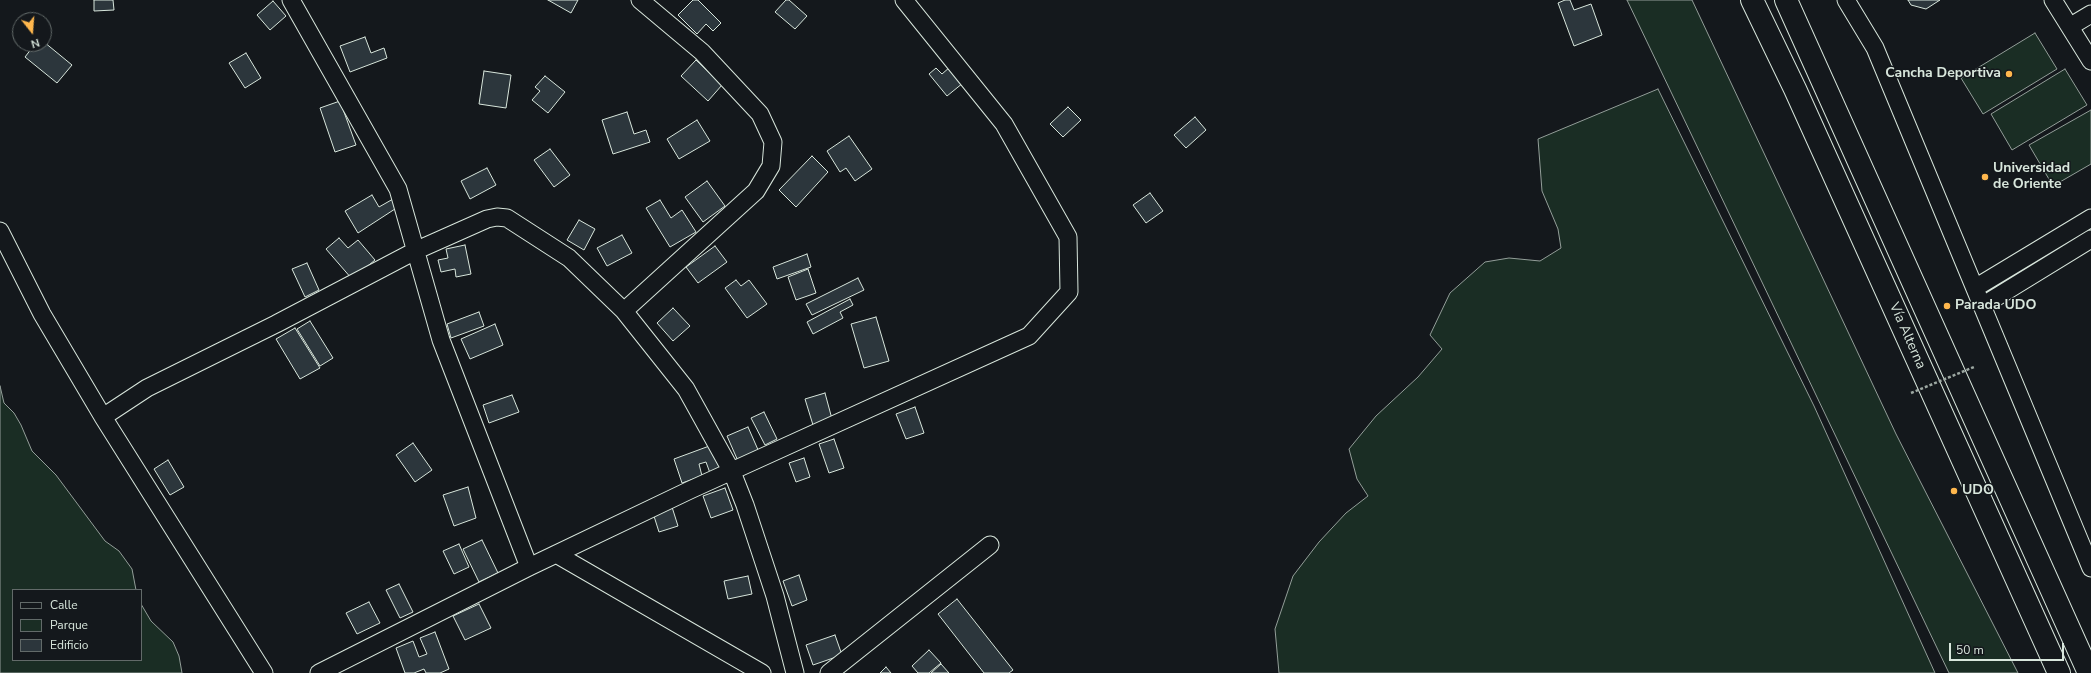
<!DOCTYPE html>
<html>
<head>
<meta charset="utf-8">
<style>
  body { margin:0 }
  #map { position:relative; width:2091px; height:673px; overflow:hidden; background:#14181c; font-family:"Nunito Sans",sans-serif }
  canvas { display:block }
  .legend { position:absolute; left:12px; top:589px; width:130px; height:72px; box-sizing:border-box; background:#14181c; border:1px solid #626a69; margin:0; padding:5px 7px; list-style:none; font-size:12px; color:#d8e6dc }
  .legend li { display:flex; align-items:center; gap:8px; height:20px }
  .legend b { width:20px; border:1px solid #626a69 }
  .north { position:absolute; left:12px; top:12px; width:40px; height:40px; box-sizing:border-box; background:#14181c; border:1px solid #626a69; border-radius:50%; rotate:163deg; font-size:11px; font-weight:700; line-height:16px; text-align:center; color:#d8e6dc }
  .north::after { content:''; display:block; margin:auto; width:14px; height:18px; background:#ffb74d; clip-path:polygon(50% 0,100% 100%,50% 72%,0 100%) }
  .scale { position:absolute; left:1949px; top:643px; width:115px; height:18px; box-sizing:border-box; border:2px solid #d8e6dc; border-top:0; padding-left:5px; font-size:12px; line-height:14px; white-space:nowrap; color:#d8e6dc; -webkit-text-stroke:3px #14181c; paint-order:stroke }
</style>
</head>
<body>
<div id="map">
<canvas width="2091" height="673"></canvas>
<ul class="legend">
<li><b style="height:5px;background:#14181c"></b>Calle</li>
<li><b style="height:11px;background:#1a2d24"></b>Parque</li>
<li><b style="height:11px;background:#2c363c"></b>Edificio</li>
</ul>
<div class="north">N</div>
<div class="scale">50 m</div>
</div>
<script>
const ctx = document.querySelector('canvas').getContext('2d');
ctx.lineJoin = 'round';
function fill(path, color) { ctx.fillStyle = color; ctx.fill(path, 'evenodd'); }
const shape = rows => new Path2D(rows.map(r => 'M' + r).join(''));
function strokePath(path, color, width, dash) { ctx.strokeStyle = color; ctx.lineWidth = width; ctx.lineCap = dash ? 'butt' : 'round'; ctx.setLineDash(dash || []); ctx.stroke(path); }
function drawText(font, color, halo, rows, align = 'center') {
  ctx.font = font + ' "Nunito Sans",sans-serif'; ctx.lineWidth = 3; ctx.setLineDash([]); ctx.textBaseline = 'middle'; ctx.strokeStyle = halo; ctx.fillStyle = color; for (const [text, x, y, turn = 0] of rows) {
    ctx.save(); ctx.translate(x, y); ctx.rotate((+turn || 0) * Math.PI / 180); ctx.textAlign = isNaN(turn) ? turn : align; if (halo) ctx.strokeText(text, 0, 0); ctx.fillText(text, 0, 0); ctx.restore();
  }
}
const green = shape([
  [1627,0,1692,0,1896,434,2018,673,1949,673,1627,0],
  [2035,33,2057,69,1983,114,1961,78,2035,33],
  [2065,69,2087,105,2012,150,1991,114,2065,69],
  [1658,89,1814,406,1935,673,1279,673,1275,629,1293,576,1319,542,1346,513,1368,496,1357,479,1349,449,1376,416,1418,377,1442,349,1430,335,1450,293,1485,262,1509,258,1540,261,1561,248,1558,229,1542,191,1538,139,1658,89],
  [2091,110,2091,164,2053,186,2029,145,2091,110],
  [0,386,4,403,14,413,21,425,32,451,56,475,105,541,119,551,132,569,136,590,13,590,13,660,141,660,141,604,151,621,173,642,179,656,182,673,0,673,0,386]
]);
const building = shape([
  [94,0,113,0,114,10,94,11,94,0],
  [548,0,578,0,571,13,548,0],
  [693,0,698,0,721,23,713,31,706,24,697,34,678,15,693,0],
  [786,0,789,0,807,16,795,29,775,12,786,0],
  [1565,0,1570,0,1574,10,1591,4,1602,35,1574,46,1558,3,1565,0],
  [1908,0,1940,0,1926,9,1911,5,1908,0],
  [273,1,286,16,270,30,257,15,273,1],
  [365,37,371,53,384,48,387,58,350,72,340,46,365,37],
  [44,42,72,65,57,83,25,57,35,44,44,44,44,42],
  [246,53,261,78,245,88,229,63,246,53],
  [696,60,722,85,708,101,681,76,696,60],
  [950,67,963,83,947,96,929,74,936,68,942,74,950,67],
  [484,71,511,75,506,108,479,104,484,71],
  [545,76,565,92,548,113,532,100,540,91,535,87,545,76],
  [340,101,356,145,335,152,320,108,340,101],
  [1068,107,1081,120,1063,137,1050,124,1068,107],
  [627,112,634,134,646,130,650,142,613,154,602,120,627,112],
  [1195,117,1206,130,1186,148,1174,135,1195,117],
  [697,120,710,141,679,159,667,139,697,120],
  [849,136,872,169,855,181,846,168,840,172,827,151,849,136],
  [550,149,570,175,554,187,534,160,550,149],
  [812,156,828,172,796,207,779,190,812,156],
  [487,168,496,185,470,199,461,181,487,168],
  [707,181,725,206,703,222,685,197,707,181],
  [1150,193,1163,211,1146,223,1133,205,1150,193],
  [372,195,379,207,393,199,398,207,358,233,345,211,372,195],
  [660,200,671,218,682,210,696,232,670,247,646,208,660,200],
  [579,220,595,229,584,250,567,240,579,220],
  [622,235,632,253,607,266,597,248,622,235],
  [339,238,348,248,358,240,375,260,352,279,326,249,339,238],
  [465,245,471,274,456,277,455,269,441,272,438,260,448,258,446,249,465,245],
  [715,246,727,262,698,283,686,267,715,246],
  [807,254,811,267,777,279,773,267,807,254],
  [307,263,319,290,305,297,292,269,307,263],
  [808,269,816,293,796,300,788,277,808,269],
  [858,278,864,290,812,315,806,304,858,278],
  [736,280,741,286,749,280,767,304,747,318,725,288,736,280],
  [850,299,853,305,840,312,843,318,813,334,807,322,850,299],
  [673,308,690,326,673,341,657,323,673,308],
  [479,312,484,326,451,338,447,324,479,312],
  [876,317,889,361,864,368,851,324,876,317],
  [310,321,333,358,320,366,297,329,310,321],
  [495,324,503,345,470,359,461,339,495,324],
  [295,328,320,368,300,379,276,339,295,328],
  [825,393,832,419,813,425,805,399,825,393],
  [512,395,519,412,489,423,483,405,512,395],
  [915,407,924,433,906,439,896,414,915,407],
  [764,412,777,439,765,445,751,418,764,412],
  [748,427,759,452,738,461,727,436,748,427],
  [834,439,844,468,829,473,819,444,834,439],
  [413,443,432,470,415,482,396,455,413,443],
  [712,445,720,469,710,473,706,462,699,464,702,476,682,483,674,459,712,445],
  [804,458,810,477,796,482,789,463,804,458],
  [168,460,184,487,170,495,154,469,168,460],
  [468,487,476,518,454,526,443,495,468,487],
  [725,488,733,510,711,518,703,496,725,488],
  [672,507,678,526,659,532,653,513,672,507],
  [482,540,498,573,479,582,463,549,482,540],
  [459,544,469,567,454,574,443,551,459,544],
  [799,575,807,600,792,606,783,581,799,575],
  [748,576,752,594,728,599,724,581,748,576],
  [399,584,413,612,400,618,386,590,399,584],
  [957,599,1013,670,1009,673,984,673,938,614,957,599],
  [369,602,380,623,357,634,346,613,369,602],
  [479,604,491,628,465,640,453,616,479,604],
  [435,632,449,669,440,673,426,673,424,669,414,673,405,673,396,648,413,641,419,657,427,654,420,638,435,632],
  [835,635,842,655,813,665,806,645,835,635],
  [929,650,941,663,929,673,918,673,912,666,929,650],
  [941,664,949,673,931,673,941,664],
  [886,667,891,673,880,673,886,667]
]);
const minor = shape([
  [291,0,398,189,441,340,529,567],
  [640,0,702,52,760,114,773,142,771,166,756,191,624,311,686,389,732,472,745,505,775,596,795,673],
  [1846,0,1875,48,2091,568],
  [2053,0,2091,61],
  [2071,26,2091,14],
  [0,231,42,314,103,417,264,673],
  [1975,288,2091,218],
  [1982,306,2091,239],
  [103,417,147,388,276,324,415,251,487,219,497,217,507,218,569,258,624,311],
  [556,554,762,673],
  [319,673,529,567,690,490,1029,336,1069,292,1068,237,1004,124,904,0],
  [829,673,990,545]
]);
const highway = shape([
  [1752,0,1795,89,2059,673],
  [1786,0,2089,673]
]);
const pathBridge = shape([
  [1911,393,1974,367]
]);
const markers = [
  [2009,74,4,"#ffb74d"],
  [1985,177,4,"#ffb74d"],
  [1947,306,4,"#ffb74d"],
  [1954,491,4,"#ffb74d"]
];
const poiNames = [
  ["Cancha Deportiva",2001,74,"right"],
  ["Universidad",1993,169],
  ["de Oriente",1993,185],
  ["Parada UDO",1955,306],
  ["UDO",1962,491]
];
const streetNames = [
  ["Vía Alterna",1907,336,66]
];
fill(green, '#1a2d24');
strokePath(green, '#939e99', 1);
fill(building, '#2c363c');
strokePath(building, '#d8e6dc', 1);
strokePath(minor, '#d8e6dc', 19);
strokePath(highway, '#d8e6dc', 24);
strokePath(minor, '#14181c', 17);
strokePath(highway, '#14181c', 22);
strokePath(pathBridge, '#9da8a2', 2.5, [3, 2]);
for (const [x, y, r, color] of markers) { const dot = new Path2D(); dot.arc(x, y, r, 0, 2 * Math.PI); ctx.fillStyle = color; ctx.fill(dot); strokePath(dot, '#14181c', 1.5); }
drawText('bold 14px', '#d8e6dc', '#14181c', poiNames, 'left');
drawText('14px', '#d8e6dc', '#14181c', streetNames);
</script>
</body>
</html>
